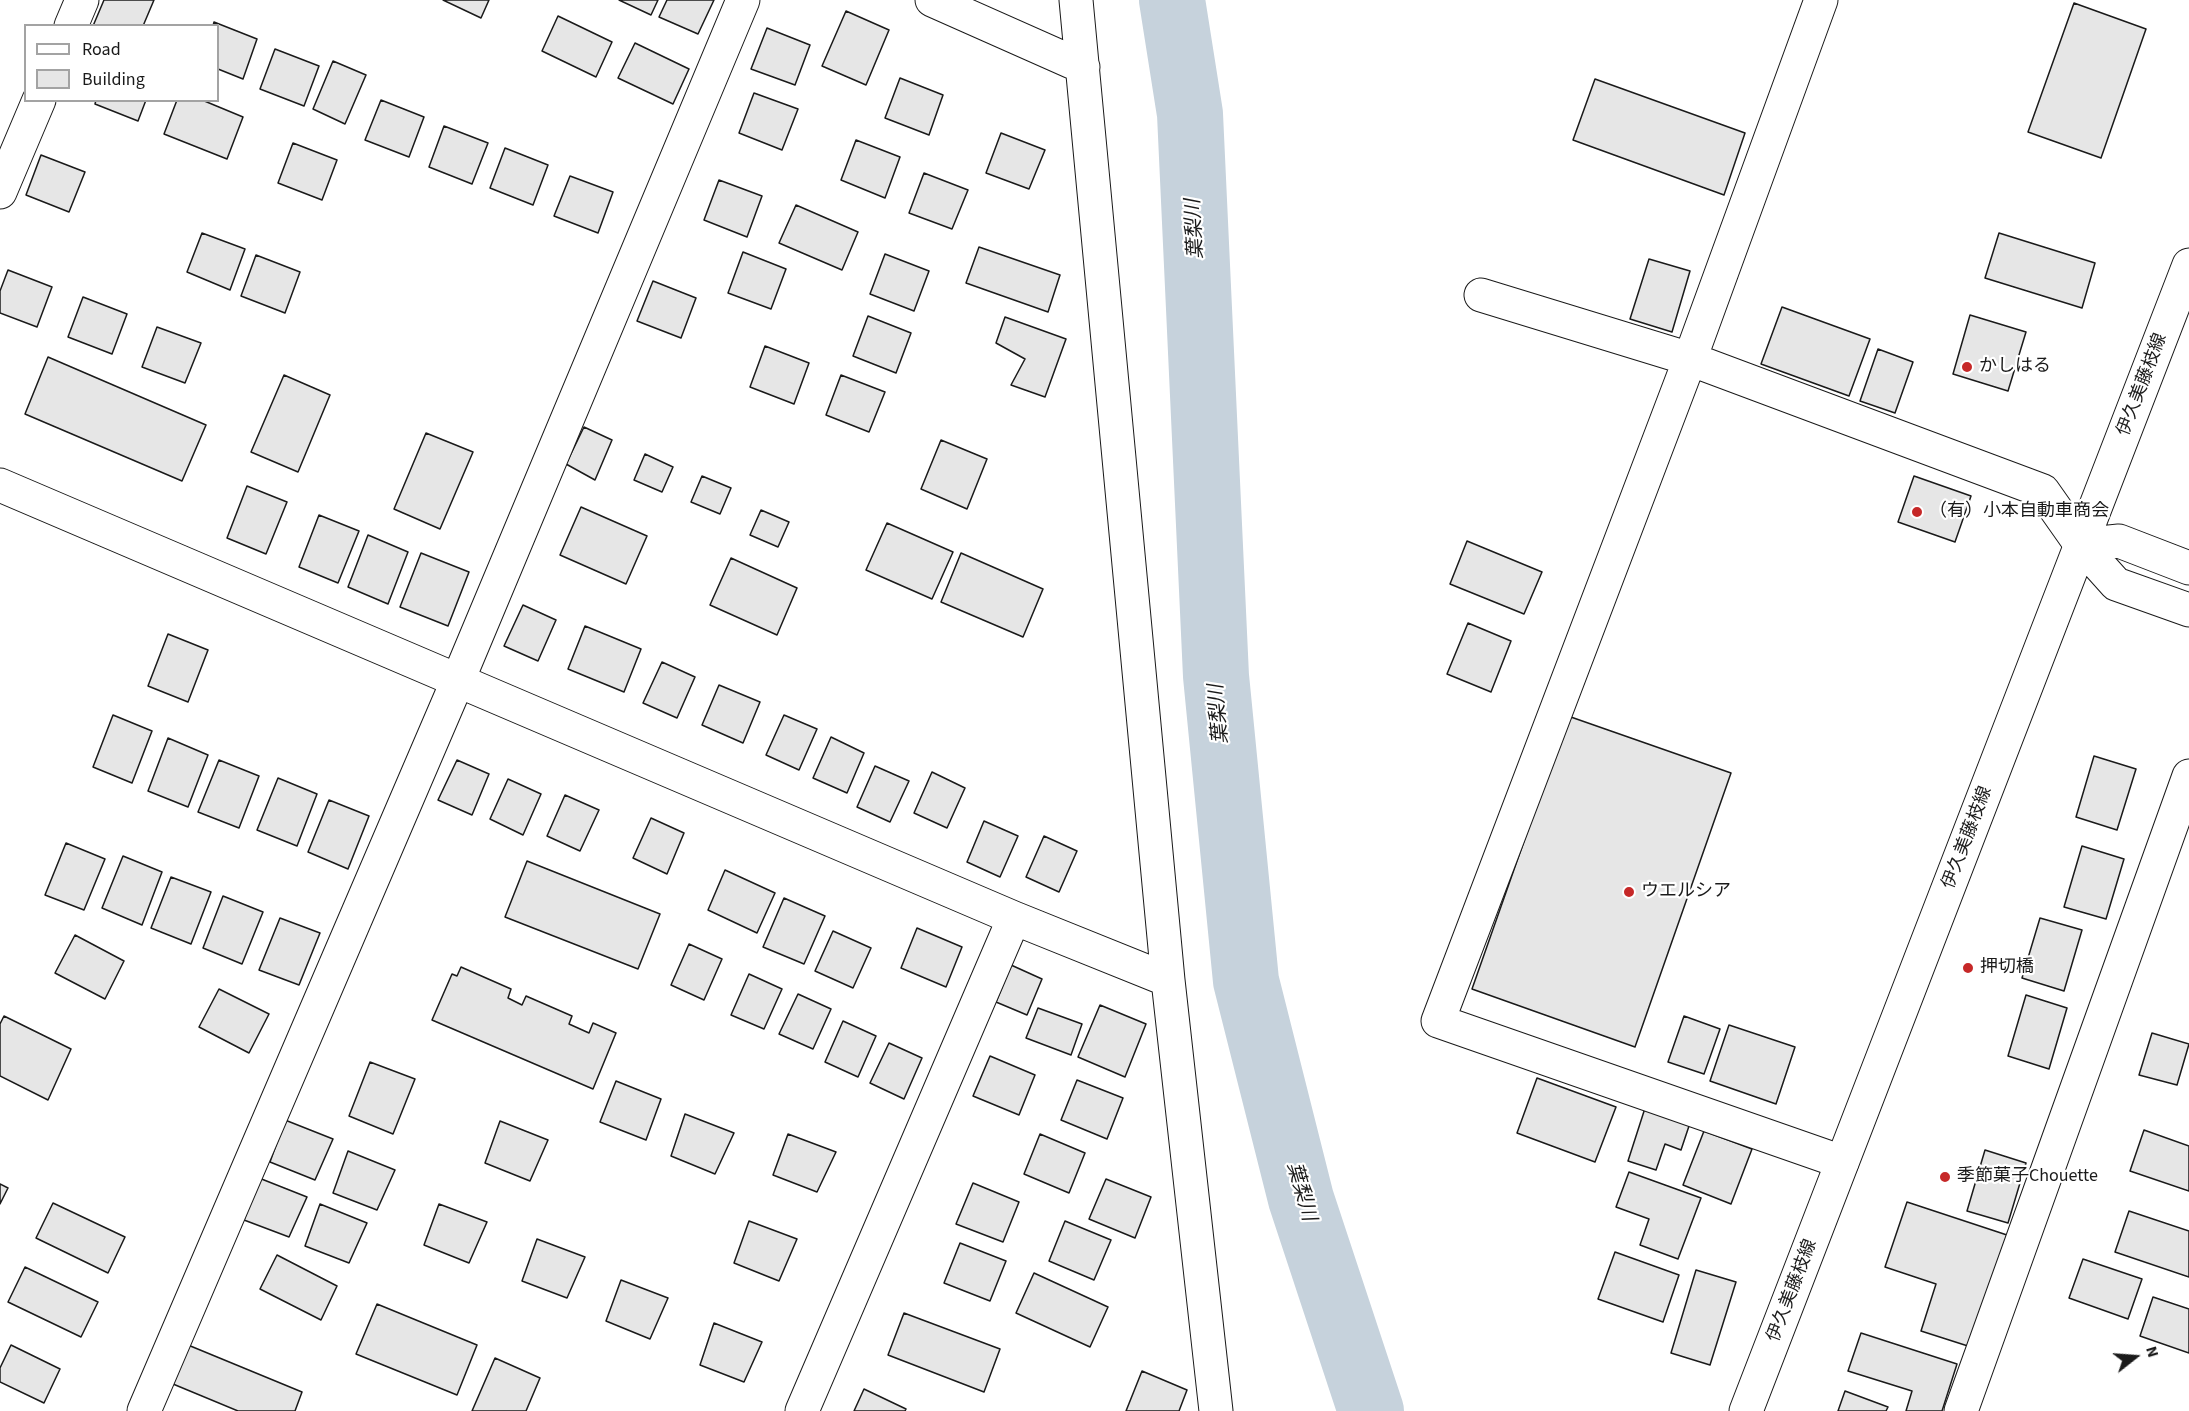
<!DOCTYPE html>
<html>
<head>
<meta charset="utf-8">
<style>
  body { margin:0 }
  #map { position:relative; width:2189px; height:1411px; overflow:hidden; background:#fff; font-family:"Source Sans 3",sans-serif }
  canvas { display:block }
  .legend { position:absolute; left:24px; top:24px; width:195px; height:78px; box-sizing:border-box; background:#fff; border:2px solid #a3a3a3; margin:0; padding:8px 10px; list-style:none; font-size:18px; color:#1a1a1a }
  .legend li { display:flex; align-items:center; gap:12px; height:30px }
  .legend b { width:30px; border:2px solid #a3a3a3 }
  .north { position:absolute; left:2105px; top:1327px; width:60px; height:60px; -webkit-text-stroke:4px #fff; paint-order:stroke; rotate:73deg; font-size:16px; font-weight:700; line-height:24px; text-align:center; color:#1a1a1a }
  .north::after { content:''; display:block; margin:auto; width:21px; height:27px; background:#1a1a1a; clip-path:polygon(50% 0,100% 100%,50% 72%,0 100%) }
</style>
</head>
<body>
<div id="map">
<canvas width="2189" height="1411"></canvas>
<ul class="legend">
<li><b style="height:8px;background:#fff"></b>Road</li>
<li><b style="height:16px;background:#e6e6e6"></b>Building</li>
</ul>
<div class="north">N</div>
</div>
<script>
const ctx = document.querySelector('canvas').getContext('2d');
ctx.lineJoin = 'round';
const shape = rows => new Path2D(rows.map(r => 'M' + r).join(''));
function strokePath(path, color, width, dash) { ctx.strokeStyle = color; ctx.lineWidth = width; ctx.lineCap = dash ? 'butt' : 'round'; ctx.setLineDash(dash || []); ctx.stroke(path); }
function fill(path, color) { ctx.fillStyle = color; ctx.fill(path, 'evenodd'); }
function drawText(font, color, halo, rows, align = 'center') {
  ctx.font = font + ' "Source Sans 3","Noto Sans JP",sans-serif'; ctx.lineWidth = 4.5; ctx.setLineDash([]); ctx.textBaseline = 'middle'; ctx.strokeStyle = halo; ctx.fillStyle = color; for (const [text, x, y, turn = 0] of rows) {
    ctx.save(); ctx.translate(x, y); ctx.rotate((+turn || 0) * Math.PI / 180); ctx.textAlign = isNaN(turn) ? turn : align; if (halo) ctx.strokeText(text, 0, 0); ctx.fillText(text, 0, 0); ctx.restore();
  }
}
const river = shape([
  [1172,0,1190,114,1216,676,1246,981,1301,1199,1371,1411]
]);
const building = shape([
  [104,0,154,0,143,26,93,26,104,0],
  [443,0,489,0,481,18,443,0],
  [619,0,658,0,651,15,619,0],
  [667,0,714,0,698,34,659,17,667,0],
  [2074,3,2146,29,2101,158,2028,132,2074,3],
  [846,11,889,30,866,85,822,66,846,11],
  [558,16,612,42,596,77,542,51,558,16],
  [214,22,257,39,243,79,218,69,218,26,213,26,214,22],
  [767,28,810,45,795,85,751,69,767,28],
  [635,43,689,69,673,104,618,78,635,43],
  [275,49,319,66,304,106,260,89,275,49],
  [333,61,366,75,345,124,313,109,333,61],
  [900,78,943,95,929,135,885,118,900,78],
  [1595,79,1745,133,1724,195,1573,140,1595,79],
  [754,93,798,109,782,150,739,133,754,93],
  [96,100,146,100,138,121,95,104,96,100],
  [177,100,202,100,243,117,227,159,164,134,177,100],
  [381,100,424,117,409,157,365,140,381,100],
  [444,126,488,143,472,184,429,167,444,126],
  [1001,133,1045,150,1029,189,986,173,1001,133],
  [856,140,900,157,885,198,841,180,856,140],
  [293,143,337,160,322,200,278,183,293,143],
  [505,148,548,165,533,205,490,188,505,148],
  [41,155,85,172,69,212,26,195,41,155],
  [924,173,968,190,952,229,909,213,924,173],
  [570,176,613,192,598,233,554,216,570,176],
  [719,180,762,196,747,237,704,220,719,180],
  [796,205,858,232,842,270,779,243,796,205],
  [202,233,245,249,230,290,187,272,202,233],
  [1999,233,2095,263,2082,308,1985,278,1999,233],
  [979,247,1060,275,1048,312,966,283,979,247],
  [743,252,786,269,771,309,728,293,743,252],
  [885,254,929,271,914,311,870,294,885,254],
  [256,255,300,272,285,313,241,296,256,255],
  [1649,259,1690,271,1672,332,1630,319,1649,259],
  [8,270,52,287,37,327,0,313,0,291,8,270],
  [653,281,696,298,681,338,637,321,653,281],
  [83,297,127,314,112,354,68,337,83,297],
  [1782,307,1870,339,1849,396,1761,364,1782,307],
  [1970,315,2026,332,2008,391,1953,374,1970,315],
  [868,316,911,333,896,373,853,356,868,316],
  [1005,317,1066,339,1045,397,1011,385,1025,359,996,343,1005,317],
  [157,327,201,343,185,383,142,367,157,327],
  [765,346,809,363,794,404,750,387,765,346],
  [1878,349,1913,362,1895,413,1860,401,1878,349],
  [48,357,206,425,182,481,25,414,48,357],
  [284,375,330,395,298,472,251,452,284,375],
  [841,375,885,392,869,432,826,415,841,375],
  [584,427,612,440,595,480,566,464,584,427],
  [426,433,473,452,440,529,394,509,426,433],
  [941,440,987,459,967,509,921,489,941,440],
  [645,454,673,467,662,492,634,480,645,454],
  [702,476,731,488,720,514,691,502,702,476],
  [1914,476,1971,496,1955,542,1898,522,1914,476],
  [247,486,287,502,266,554,227,538,247,486],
  [581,507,647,536,626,584,560,555,581,507],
  [761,510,789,522,778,547,750,535,761,510],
  [319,515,359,531,338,583,299,567,319,515],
  [887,523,953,552,932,599,866,570,887,523],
  [368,535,408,552,388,604,348,587,368,535],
  [1467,541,1542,572,1524,614,1450,584,1467,541],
  [421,553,469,572,448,626,400,607,421,553],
  [961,553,1043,589,1023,637,941,602,961,553],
  [731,558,797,588,777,635,710,605,731,558],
  [523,605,556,620,538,661,504,646,523,605],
  [1468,623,1511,641,1491,692,1447,674,1468,623],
  [585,626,641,649,624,692,568,669,585,626],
  [168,634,208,650,188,702,148,686,168,634],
  [662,662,695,677,677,718,643,703,662,662],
  [719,685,760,702,743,743,702,725,719,685],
  [113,715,152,731,132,783,93,767,113,715],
  [784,715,817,729,799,770,766,755,784,715],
  [1568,716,1731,773,1635,1047,1472,989,1568,716],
  [831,737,864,753,847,793,813,778,831,737],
  [168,738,208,755,188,807,148,791,168,738],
  [2094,756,2136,769,2117,830,2076,817,2094,756],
  [219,760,259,776,239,828,198,812,219,760],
  [457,760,489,774,472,815,438,800,457,760],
  [875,766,909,781,890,822,857,807,875,766],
  [932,772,965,788,947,828,914,813,932,772],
  [278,778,317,794,297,846,257,830,278,778],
  [508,779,541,794,523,835,490,819,508,779],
  [565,795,599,810,580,851,547,836,565,795],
  [329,800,369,816,348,869,308,852,329,800],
  [651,818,684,833,667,874,633,858,651,818],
  [984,821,1018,836,1000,877,967,862,984,821],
  [1044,836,1077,851,1059,892,1026,877,1044,836],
  [66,843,105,859,84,910,45,895,66,843],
  [2082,846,2124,859,2106,919,2064,907,2082,846],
  [123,856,162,872,142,925,102,908,123,856],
  [527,861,660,914,638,969,505,917,527,861],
  [725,870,775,893,757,933,708,910,725,870],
  [171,877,211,892,191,944,151,928,171,877],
  [223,896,263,912,242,964,203,948,223,896],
  [784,898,825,916,804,964,763,947,784,898],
  [280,918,320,933,299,985,259,970,280,918],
  [2040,918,2082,930,2064,991,2022,978,2040,918],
  [917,928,962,947,946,987,901,968,917,928],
  [833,931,871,948,853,988,815,971,833,931],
  [75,935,124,961,105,999,55,973,75,935],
  [689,944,722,959,704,1000,671,985,689,944],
  [1011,965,1042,979,1027,1015,996,1002,1011,965],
  [461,967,511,989,508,998,522,1005,526,996,572,1016,569,1024,589,1033,593,1023,616,1033,593,1089,432,1020,452,974,457,976,461,967],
  [749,974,782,989,764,1029,731,1015,749,974],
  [219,989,269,1014,249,1053,199,1027,219,989],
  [798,994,831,1009,813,1049,779,1034,798,994],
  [2026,995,2067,1008,2049,1069,2008,1056,2026,995],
  [1100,1005,1146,1024,1125,1077,1078,1057,1100,1005],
  [1038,1008,1082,1024,1071,1055,1026,1038,1038,1008],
  [4,1016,71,1049,48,1100,0,1076,0,1024,4,1016],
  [1684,1016,1720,1029,1704,1074,1668,1062,1684,1016],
  [843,1021,876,1036,858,1077,825,1062,843,1021],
  [1729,1025,1795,1047,1776,1104,1710,1081,1729,1025],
  [2152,1033,2189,1044,2177,1085,2139,1075,2152,1033],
  [889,1043,922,1058,904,1099,870,1083,889,1043],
  [990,1056,1035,1075,1019,1115,973,1096,990,1056],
  [370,1062,415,1079,393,1134,349,1116,370,1062],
  [1537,1078,1616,1107,1595,1162,1517,1133,1537,1078],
  [1077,1080,1123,1098,1107,1139,1061,1120,1077,1080],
  [616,1081,661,1099,646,1140,600,1122,616,1081],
  [1646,1105,1691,1120,1681,1150,1665,1144,1656,1170,1628,1161,1646,1105],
  [685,1114,734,1133,715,1174,671,1156,685,1114],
  [285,1120,333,1139,315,1180,270,1162,285,1120],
  [500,1121,548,1140,530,1181,485,1163,500,1121],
  [2144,1130,2189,1146,2189,1191,2130,1171,2144,1130],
  [1704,1131,1752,1149,1731,1204,1683,1185,1704,1131],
  [788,1134,836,1152,817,1192,773,1175,788,1134],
  [1040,1134,1085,1153,1069,1193,1024,1174,1040,1134],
  [1985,1150,2026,1163,2008,1223,1967,1211,1985,1150],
  [348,1151,395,1170,377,1210,333,1193,348,1151],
  [1629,1172,1701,1198,1678,1259,1640,1245,1649,1219,1616,1207,1629,1172],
  [259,1178,307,1197,289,1237,244,1220,259,1178],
  [1106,1179,1151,1197,1135,1238,1089,1219,1106,1179],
  [973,1183,1019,1202,1003,1242,956,1224,973,1183],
  [0,1184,8,1188,0,1204,0,1184],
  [1907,1202,2007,1235,1971,1347,1921,1331,1936,1284,1885,1267,1907,1202],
  [53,1203,125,1237,108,1273,36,1238,53,1203],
  [320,1204,367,1223,349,1263,305,1246,320,1204],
  [439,1204,487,1222,469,1263,424,1245,439,1204],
  [2129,1211,2189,1231,2189,1277,2115,1252,2129,1211],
  [749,1221,797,1239,779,1281,734,1263,749,1221],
  [1065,1221,1111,1240,1094,1280,1049,1261,1065,1221],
  [537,1239,585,1257,567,1298,522,1281,537,1239],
  [960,1243,1006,1261,990,1301,944,1283,960,1243],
  [1615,1252,1679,1275,1663,1322,1598,1299,1615,1252],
  [277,1255,337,1286,321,1320,260,1289,277,1255],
  [2083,1259,2142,1279,2128,1319,2069,1298,2083,1259],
  [25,1267,98,1302,81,1337,8,1302,25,1267],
  [1696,1270,1736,1282,1710,1365,1671,1353,1696,1270],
  [1034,1273,1108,1307,1090,1347,1016,1313,1034,1273],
  [621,1280,668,1298,650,1339,606,1321,621,1280],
  [2153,1297,2189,1309,2189,1353,2140,1336,2153,1297],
  [377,1304,477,1345,457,1395,356,1354,377,1304],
  [904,1313,1000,1349,984,1392,888,1355,904,1313],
  [714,1323,762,1342,744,1382,700,1365,714,1323],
  [1861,1333,1957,1364,1942,1411,1906,1411,1912,1391,1848,1371,1861,1333],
  [11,1345,60,1369,44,1403,0,1382,0,1368,11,1345],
  [188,1345,302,1392,295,1411,238,1411,173,1384,188,1345],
  [495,1358,540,1378,526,1411,472,1411,495,1358],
  [1142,1371,1187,1390,1179,1411,1126,1411,1142,1371],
  [864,1389,906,1409,905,1411,854,1411,864,1389],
  [1845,1391,1888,1407,1886,1411,1838,1411,1845,1391]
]);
const minor = shape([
  [932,0,1083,67],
  [1076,0,1168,980,1216,1411],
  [1821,0,1690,359,1438,1021,1842,1162],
  [71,26,82,0],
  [0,192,39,100],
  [1481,295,1690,359,2043,491,2081,545],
  [0,485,1014,918,1168,980],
  [144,1411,458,680,743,0],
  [802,1411,1014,918],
  [1961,1411,2189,776]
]);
const secondary = shape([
  [2081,545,2116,584,2189,610],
  [2081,545,2119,541,2189,568],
  [1746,1411,2189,265]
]);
const markers = [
  [1967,367,6,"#c62828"],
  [1917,512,6,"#c62828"],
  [1629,892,6,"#c62828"],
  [1968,968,6,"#c62828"],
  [1945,1177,6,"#c62828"]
];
const poiNames = [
  ["かしはる",1979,367],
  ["（有）小本自動車商会",1929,512],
  ["ウエルシア",1641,892],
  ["押切橋",1980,968],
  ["季節菓子Chouette",1957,1177]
];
const streetNames = [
  ["伊久美藤枝線",2143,385,-69],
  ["伊久美藤枝線",1968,838,-69],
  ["伊久美藤枝線",1793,1291,-69]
];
const waterNames = [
  ["葉梨川",1196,229,-93],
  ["葉梨川",1220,714,-95],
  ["葉梨川",1300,1192,74]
];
strokePath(river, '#c6d2dc', 66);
fill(building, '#e6e6e6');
strokePath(building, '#1a1a1a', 1.5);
strokePath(minor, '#1a1a1a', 35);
strokePath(secondary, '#1a1a1a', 35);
strokePath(minor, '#fff', 33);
strokePath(secondary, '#fff', 33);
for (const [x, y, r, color] of markers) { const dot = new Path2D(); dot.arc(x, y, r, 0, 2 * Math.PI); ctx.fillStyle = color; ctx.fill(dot); strokePath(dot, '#fff', 2); }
drawText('18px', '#1a1a1a', '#fff', poiNames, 'left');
drawText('18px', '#1a1a1a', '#fff', streetNames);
drawText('italic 20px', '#1a1a1a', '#fff', waterNames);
</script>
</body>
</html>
